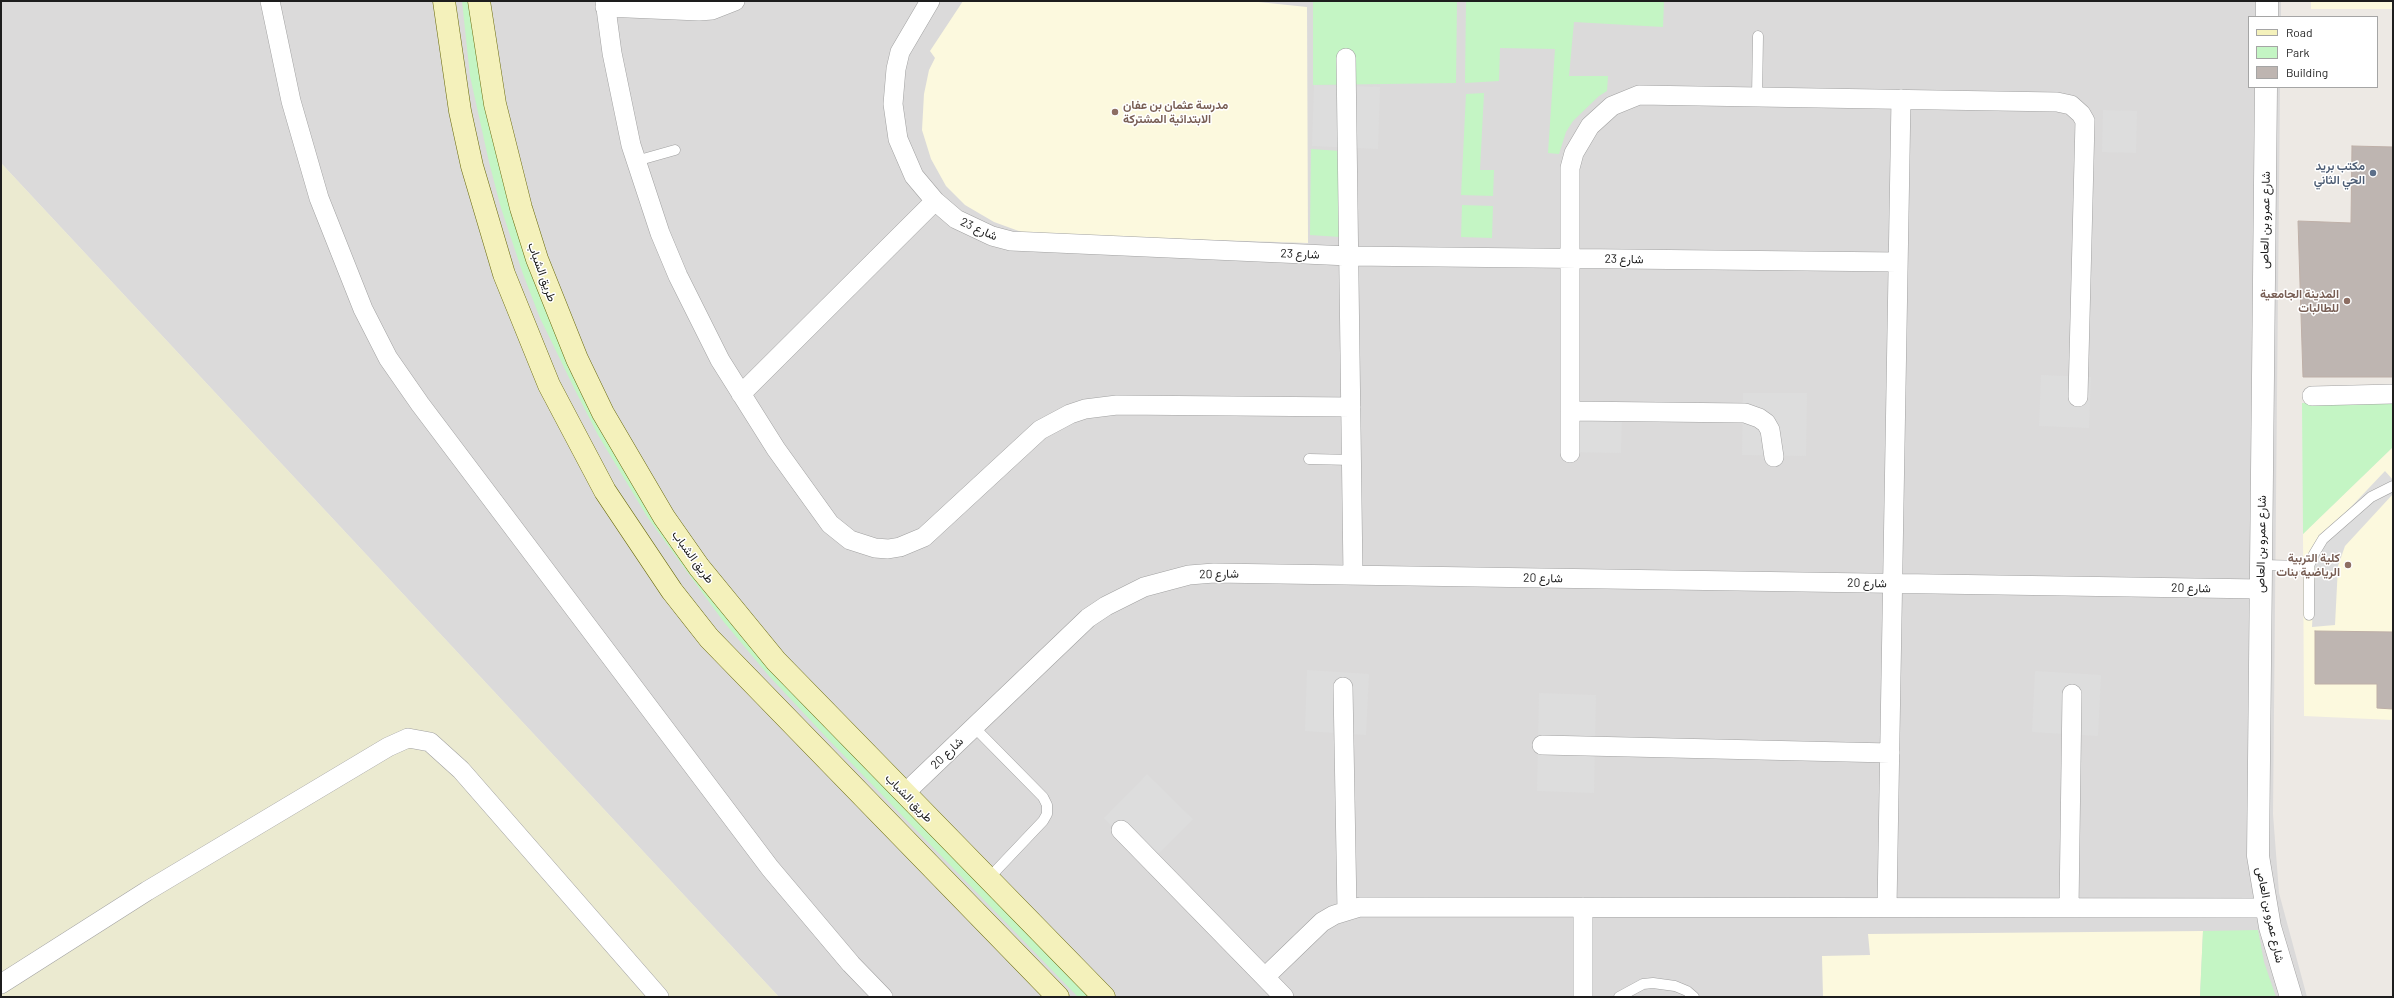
<!DOCTYPE html>
<html>
<head>
<meta charset="utf-8">
<style>
  body { margin:0 }
  #map { position:relative; width:2394px; height:998px; overflow:hidden; background:#ede9e4; font-family:Barlow,sans-serif }
  canvas { display:block }
  .frame { position:absolute; inset:0; border:2px solid #1d1d1d; pointer-events:none }
  .legend { position:absolute; left:2248px; top:16px; width:130px; height:72px; box-sizing:border-box; background:#fff; border:1px solid #a5a5a5; margin:0; padding:5px 7px; list-style:none; font-size:12px; color:#1d1d1d }
  .legend li { display:flex; align-items:center; gap:8px; height:20px }
  .legend b { width:20px; border:1px solid #a5a5a5 }
</style>
</head>
<body>
<div id="map">
<canvas width="2394" height="998"></canvas>
<div class="frame"></div>
<ul class="legend">
<li><b style="height:5px;background:#f4f1bb"></b>Road</li>
<li><b style="height:11px;background:#c4f5c4"></b>Park</li>
<li><b style="height:11px;background:#beb5b1"></b>Building</li>
</ul>
</div>
<script>
const ctx = document.querySelector('canvas').getContext('2d');
ctx.lineJoin = 'round';
function fill(path, color) { ctx.fillStyle = color; ctx.fill(path, 'evenodd'); }
const shape = rows => new Path2D(rows.map(r => 'M' + r).join(''));
function strokePath(path, color, width, dash) { ctx.strokeStyle = color; ctx.lineWidth = width; ctx.lineCap = dash ? 'butt' : 'round'; ctx.setLineDash(dash || []); ctx.stroke(path); }
function drawText(font, color, halo, rows, align = 'center') {
  ctx.font = font + ' Barlow,Vazirmatn,sans-serif'; ctx.lineWidth = 3; ctx.setLineDash([]); ctx.textBaseline = 'middle'; ctx.strokeStyle = halo; ctx.fillStyle = color; for (const [text, x, y, turn = 0] of rows) {
    ctx.save(); ctx.translate(x, y); ctx.rotate((+turn || 0) * Math.PI / 180); ctx.textAlign = isNaN(turn) ? turn : align; if (halo) ctx.strokeText(text, 0, 0); ctx.fillText(text, 0, 0); ctx.restore();
  }
}
const residential = shape([
  [1,1,2281,1,2281,17,2249,17,2249,87,2280,87,2273,814,2279,893,2307,997,779,997,1,163]
]);
const education = shape([
  [963,1,1249,1,1307,7,1308,243,1027,234,994,222,965,205,946,186,931,159,922,130,924,94,929,70,935,58,930,51],
  [2311,1,2393,1,2393,9,2311,9],
  [2393,447,2393,720,2304,716,2303,534],
  [2203,931,2200,997,1823,997,1822,956,1870,955,1868,934]
]);
const farmland = shape([
  [1,163,725,939,779,997,1,997]
]);
const park = shape([
  [462,1,476,1,545,292,709,582,1096,997,1078,997,827,738,769,676,723,621,648,518,598,435,575,390,540,318,523,274,501,208,489,162,470,76],
  [1313,1,1457,1,1456,83,1313,85],
  [1466,1,1664,1,1663,27,1574,22,1569,76,1608,76,1607,91,1599,96,1573,121,1566,132,1559,154,1548,153,1555,49,1500,48,1499,81,1465,83],
  [1484,93,1480,170,1494,170,1493,196,1461,195,1466,94],
  [1311,149,1341,151,1340,237,1310,235],
  [1462,205,1493,206,1492,238,1461,237],
  [2393,401,2393,447,2303,534,2302,403],
  [2258,930,2264,962,2276,997,2200,997,2203,931]
]);
const parking = shape([
  [1314,85,1380,87,1378,149,1312,146],
  [2103,110,2137,111,2136,153,2102,152],
  [2041,375,2091,377,2089,428,2039,426],
  [1743,393,1807,393,1806,456,1742,455],
  [1562,414,1622,416,1621,453,1561,452],
  [2385,471,2393,480,2393,494,2345,546,2338,566,2335,625,2312,627,2316,544],
  [1307,670,1369,674,1366,735,1305,731],
  [2035,671,2101,675,2098,736,2032,732],
  [1539,693,1596,695,1594,793,1537,791],
  [1147,774,1193,819,1149,863,1104,818]
]);
const building = shape([
  [2352,146,2393,147,2393,377,2303,377,2298,221,2351,223,2352,146],
  [2315,631,2393,632,2393,709,2377,708,2377,684,2315,684,2315,631]
]);
const service = shape([
  [1757,97,1758,36],
  [636,161,675,150],
  [1309,459,1352,460],
  [2261,565,2309,566],
  [2309,615,2309,566,2314,554,2323,539,2371,497,2393,486],
  [974,727,1043,797,1047,805,1047,814,1043,821,988,879],
  [1619,997,1643,984,1653,983,1675,986,1687,991,1694,997]
]);
const minor = shape([
  [270,1,291,101,319,198,363,309,388,358,420,404,770,868,851,964,883,997],
  [605,1,612,53,631,145,660,233,678,276,720,360,776,449,830,524,850,540,875,548,888,549,900,547,924,537,1040,430,1070,414,1085,409,1117,405,1351,407],
  [930,1,900,52,896,69,893,104,898,139,914,176,935,201,956,219,992,236,1011,241,1349,256,1897,262],
  [605,7,699,11,712,10,735,1],
  [1346,58,1353,575],
  [741,394,935,201],
  [2312,396,2393,394],
  [1570,411,1745,413,1759,418,1766,423,1770,430,1774,457],
  [1570,453,1570,168,1574,153,1590,126,1612,106,1639,95,2057,102,2071,105,2081,114,2085,121,2078,397],
  [1343,687,1347,910],
  [1542,745,1890,753],
  [905,793,1088,618,1106,606,1144,587,1189,575,1214,573,2261,589],
  [1121,830,1284,997],
  [1583,907,1583,997],
  [1887,907,1901,99],
  [2069,908,2072,694],
  [1265,977,1322,922,1334,915,1360,907,2266,908],
  [1,984,147,891,388,747,408,738,430,742,461,770,659,997]
]);
const tertiary = shape([
  [2267,17,2267,1],
  [2266,87,2258,856,2270,927,2291,997]
]);
const secondary = shape([
  [444,1,460,111,472,166,504,274,549,385,605,491,672,591,709,638,1058,997],
  [479,1,495,104,521,208,537,259,577,359,603,413,664,517,699,567,776,661,1104,997]
]);
const markers = [
  [1115,112,4,"#8d6e63"],
  [2373,173,4,"#5c6f8a"],
  [2347,301,4,"#8d6e63"],
  [2348,565,4,"#8d6e63"]
];
const educationNames = [
  ["مدرسة عثمان بن عفان",1123,105,"left"],
  ["الابتدائية المشتركة",1123,119,"left"],
  ["المدينة الجامعية",2339,294],
  ["للطالبات",2339,308],
  ["كلية التربية",2340,558],
  ["الرياضية بنات",2340,572]
];
const serviceNames = [
  ["مكتب بريد",2365,166],
  ["الحي الثاني",2365,180]
];
const streetNames = [
  ["شارع عمرو بن العاص",2265,220,-89],
  ["شارع 23",979,229,24],
  ["شارع 23",1300,254,2],
  ["شارع 23",1624,259,1],
  ["طريق الشباب",542,272,70],
  ["شارع عمرو بن العاص",2261,544,-89],
  ["طريق الشباب",693,557,54],
  ["شارع 20",1219,574,-1],
  ["شارع 20",1543,578,1],
  ["شارع 20",1867,583,1],
  ["شارع 20",2191,588,1],
  ["شارع 20",947,753,-44],
  ["طريق الشباب",909,798,46],
  ["شارع عمرو بن العاص",2270,915,78]
];
fill(residential, '#dbdada');
fill(education, '#fcf9de');
fill(farmland, '#ebead0');
fill(park, '#c4f5c4');
fill(parking, '#ddd');
fill(building, '#beb5b1');
strokePath(building, '#beafa7', 1);
strokePath(service, '#a1a1a1', 11);
strokePath(minor, '#a1a1a1', 20);
strokePath(tertiary, '#a1a1a1', 23);
strokePath(secondary, '#6a6b0d', 23);
strokePath(service, '#fff', 10);
strokePath(minor, '#fff', 19);
strokePath(tertiary, '#fff', 22);
strokePath(secondary, '#f4f1bb', 22);
for (const [x, y, r, color] of markers) { const dot = new Path2D(); dot.arc(x, y, r, 0, 2 * Math.PI); ctx.fillStyle = color; ctx.fill(dot); strokePath(dot, '#fff', 1.5); }
drawText('bold 12px', '#785e54', '#fff', educationNames, 'right');
drawText('bold 12px', '#4e5e75', '#fff', serviceNames, 'right');
drawText('12px', '#1d1d1d', '#fff', streetNames);
</script>
</body>
</html>
